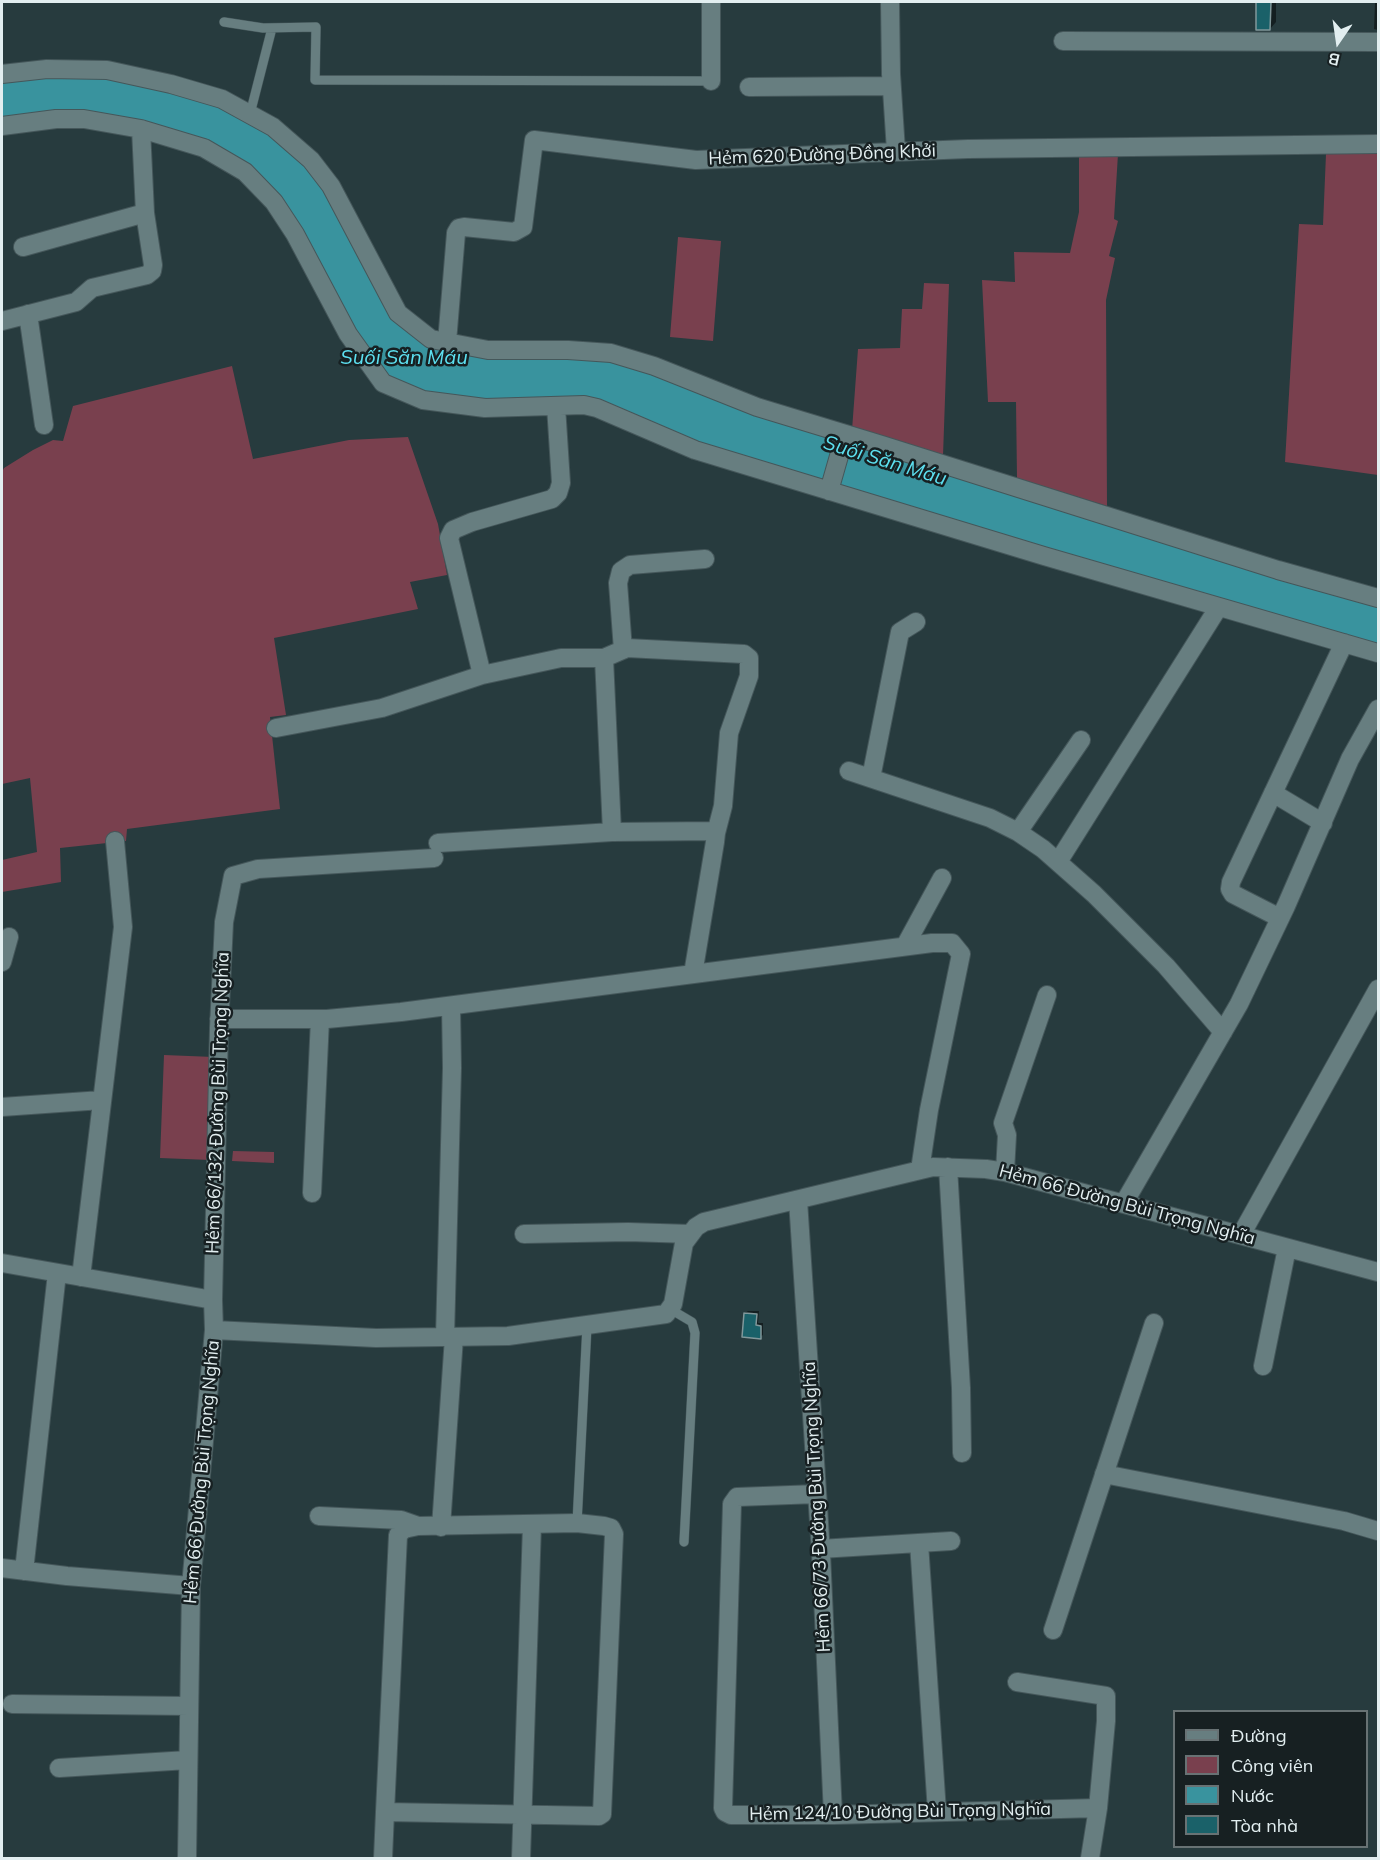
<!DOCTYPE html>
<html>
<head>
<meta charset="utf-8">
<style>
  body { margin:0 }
  #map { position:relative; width:1380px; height:1860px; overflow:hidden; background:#273b3e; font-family:Mulish,sans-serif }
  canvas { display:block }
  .frame { position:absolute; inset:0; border:3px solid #e2eef0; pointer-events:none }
  .legend { position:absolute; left:1173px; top:1710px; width:195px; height:138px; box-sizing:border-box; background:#172022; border:2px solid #687274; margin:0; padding:8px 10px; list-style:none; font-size:18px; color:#e2eef0 }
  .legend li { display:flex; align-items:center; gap:12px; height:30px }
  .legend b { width:30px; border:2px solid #687274 }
  .north { position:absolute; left:1308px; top:12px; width:60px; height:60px; -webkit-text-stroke:4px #172022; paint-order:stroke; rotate:193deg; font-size:16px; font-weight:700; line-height:24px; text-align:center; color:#e2eef0 }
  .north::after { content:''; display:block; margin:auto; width:21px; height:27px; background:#e2eef0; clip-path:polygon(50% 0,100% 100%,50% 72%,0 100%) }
</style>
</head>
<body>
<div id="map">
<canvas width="1380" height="1860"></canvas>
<div class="frame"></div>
<ul class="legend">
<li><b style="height:8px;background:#677e80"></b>Đường</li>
<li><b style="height:16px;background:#79404e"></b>Công viên</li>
<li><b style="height:16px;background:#39939e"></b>Nước</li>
<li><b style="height:16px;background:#1a6169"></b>Tòa nhà</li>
</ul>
<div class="north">B</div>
</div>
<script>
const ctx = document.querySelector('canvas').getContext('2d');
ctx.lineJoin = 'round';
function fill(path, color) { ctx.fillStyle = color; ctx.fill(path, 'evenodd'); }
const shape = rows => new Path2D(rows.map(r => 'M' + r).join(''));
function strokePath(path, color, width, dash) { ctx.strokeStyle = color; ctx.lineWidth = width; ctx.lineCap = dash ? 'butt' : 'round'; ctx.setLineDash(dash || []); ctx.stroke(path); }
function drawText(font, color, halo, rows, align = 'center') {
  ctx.font = font + ' Mulish,sans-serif'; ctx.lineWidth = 5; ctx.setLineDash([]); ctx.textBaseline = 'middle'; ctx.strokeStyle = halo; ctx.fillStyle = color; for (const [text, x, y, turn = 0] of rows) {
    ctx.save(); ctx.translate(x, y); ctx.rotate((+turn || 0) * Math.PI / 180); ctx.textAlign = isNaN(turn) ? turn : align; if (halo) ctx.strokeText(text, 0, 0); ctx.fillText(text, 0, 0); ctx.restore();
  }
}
const green = shape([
  [1118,154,1114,219,1118,221,1109,256,1115,258,1106,300,1107,506,1017,478,1016,402,988,402,982,280,1015,282,1014,252,1070,253,1079,212,1079,155],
  [1326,154,1378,154,1378,475,1285,462,1299,224,1323,225],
  [678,237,721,241,713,341,670,337],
  [924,283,949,284,943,456,852,430,858,349,900,348,902,309,922,309],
  [232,366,253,459,349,440,408,437,438,524,447,575,410,582,418,609,274,638,286,715,270,717,280,809,127,829,126,841,60,848,61,882,2,892,2,860,37,852,30,778,2,784,2,472,4,468,33,450,53,440,63,441,73,406],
  [164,1055,214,1057,210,1160,160,1158],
  [233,1151,274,1152,274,1163,232,1161]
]);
const water = shape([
  [106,75,220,105,269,132,306,163,428,344,610,358,1378,604,1378,648,702,446,601,404,487,402,425,395,387,378,353,331,279,198,143,123,2,120,2,80,106,75]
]);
const shadow = shape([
  [1257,2,1276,2,1276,22,1270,29,1257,29],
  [1375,2,1378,2,1378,30,1374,29],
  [748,1311,759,1311,758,1323,763,1323,763,1335,760,1337,745,1313]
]);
const building = shape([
  [1256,2,1271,2,1270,30,1256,30,1256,2],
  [744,1313,757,1314,756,1325,761,1326,761,1339,742,1337,744,1313]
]);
const service = shape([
  [224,22,263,28,316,27,315,80,711,81],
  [250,114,272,28],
  [670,1309,692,1322,695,1333,684,1542],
  [577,1523,587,1326]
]);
const minor = shape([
  [711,2,711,81],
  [890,2,891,74,896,151],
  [1063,41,1378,42],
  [2,74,47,69,107,70,171,84,222,99,273,127,311,160,331,186,398,313,431,339,488,350,568,350,611,353,654,366,757,407,882,445,1278,570,1378,598],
  [749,87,891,86],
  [2,126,56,119,84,119,141,129,204,148,245,172,274,202,295,234,348,334,383,383,423,400,485,408,584,405,597,408,695,450,1044,556,1378,653],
  [23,247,145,213],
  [28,314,44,425],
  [2,321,76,302,92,288,147,275,152,271,153,265,145,213,141,129],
  [447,342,456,233,459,228,464,227,514,232,523,227,534,140,696,160,968,149,1378,144],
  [829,491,845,435],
  [623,650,618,583,621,571,630,565,705,559],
  [604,658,627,648,744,654,749,658,749,676,729,733,723,806,716,833],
  [482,675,449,538,453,530,472,522,552,499,558,493,561,483,556,406],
  [276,728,382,708,482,675,561,658,604,658,612,832],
  [849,771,990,818,1018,832,1043,849,1094,894,1166,966,1223,1032],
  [871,778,900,632,916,622],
  [1273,793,1323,823],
  [1018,832,1081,740],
  [438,843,612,832,714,831,716,833,715,842,693,974],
  [1058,862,1218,608],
  [1280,918,1233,894,1230,889,1231,882,1344,643],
  [905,946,942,878],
  [2,962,9,937],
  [219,1019,327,1019,401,1012,932,943,952,943,961,954,929,1110,920,1170],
  [2,1107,102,1100],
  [948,1167,961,1388,962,1453],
  [1005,1172,1007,1135,1003,1123,1047,995],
  [312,1193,320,1019],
  [798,1200,821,1553,833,1815],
  [1124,1203,1239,1004,1286,906,1350,759,1378,709],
  [524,1234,628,1232,691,1234],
  [1241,1235,1378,989],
  [2,1263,213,1300],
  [81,1277,123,927,115,841],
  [214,1330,213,1300,219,1028,224,922,233,876,258,869,434,858],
  [445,1337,452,1068,451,1006],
  [1263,1366,1287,1248],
  [1104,1474,1344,1521,1378,1531],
  [817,1494,737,1497,732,1504,723,1808,725,1812,731,1815,833,1815,1098,1808,1090,1858],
  [319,1516,401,1520,418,1526],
  [441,1527,454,1337],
  [919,1543,937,1812],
  [820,1549,951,1541],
  [2,1568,67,1576,191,1586],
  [24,1571,57,1273],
  [1053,1630,1154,1323],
  [1017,1682,1106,1696,1106,1721,1098,1808],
  [12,1704,189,1706],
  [59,1768,188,1760],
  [187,1858,191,1586,214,1330,376,1338,508,1336,666,1314,673,1304,684,1243,696,1227,704,1222,933,1167,986,1169,1005,1172,1378,1272],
  [383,1858,385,1812,398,1535,404,1529,418,1526,577,1523,604,1526,611,1528,614,1534,602,1814,599,1816,385,1812],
  [521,1858,532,1525]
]);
const streetNames = [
  ["Hẻm 620 Đường Đồng Khởi",822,155,-2],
  ["Hẻm 66/132 Đường Bùi Trọng Nghĩa",218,1103,-88],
  ["Hẻm 66 Đường Bùi Trọng Nghĩa",1127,1205,15],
  ["Hẻm 66 Đường Bùi Trọng Nghĩa",202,1472,-85],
  ["Hẻm 66/73 Đường Bùi Trọng Nghĩa",817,1507,-93],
  ["Hẻm 124/10 Đường Bùi Trọng Nghĩa",900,1812,-1]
];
const waterNames = [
  ["Suối Săn Máu",404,358],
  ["Suối Săn Máu",885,461,17]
];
fill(green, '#79404e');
fill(water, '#39939e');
strokePath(water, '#6caeb7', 1.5);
fill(shadow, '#0007');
fill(building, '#1a6169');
strokePath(building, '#81989b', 1.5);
strokePath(service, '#45575a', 10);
strokePath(minor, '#45575a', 20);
strokePath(service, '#677e80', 9);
strokePath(minor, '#677e80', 18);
drawText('18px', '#e2eef0', '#172022', streetNames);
drawText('italic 20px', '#5de0f0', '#172022', waterNames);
</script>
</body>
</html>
